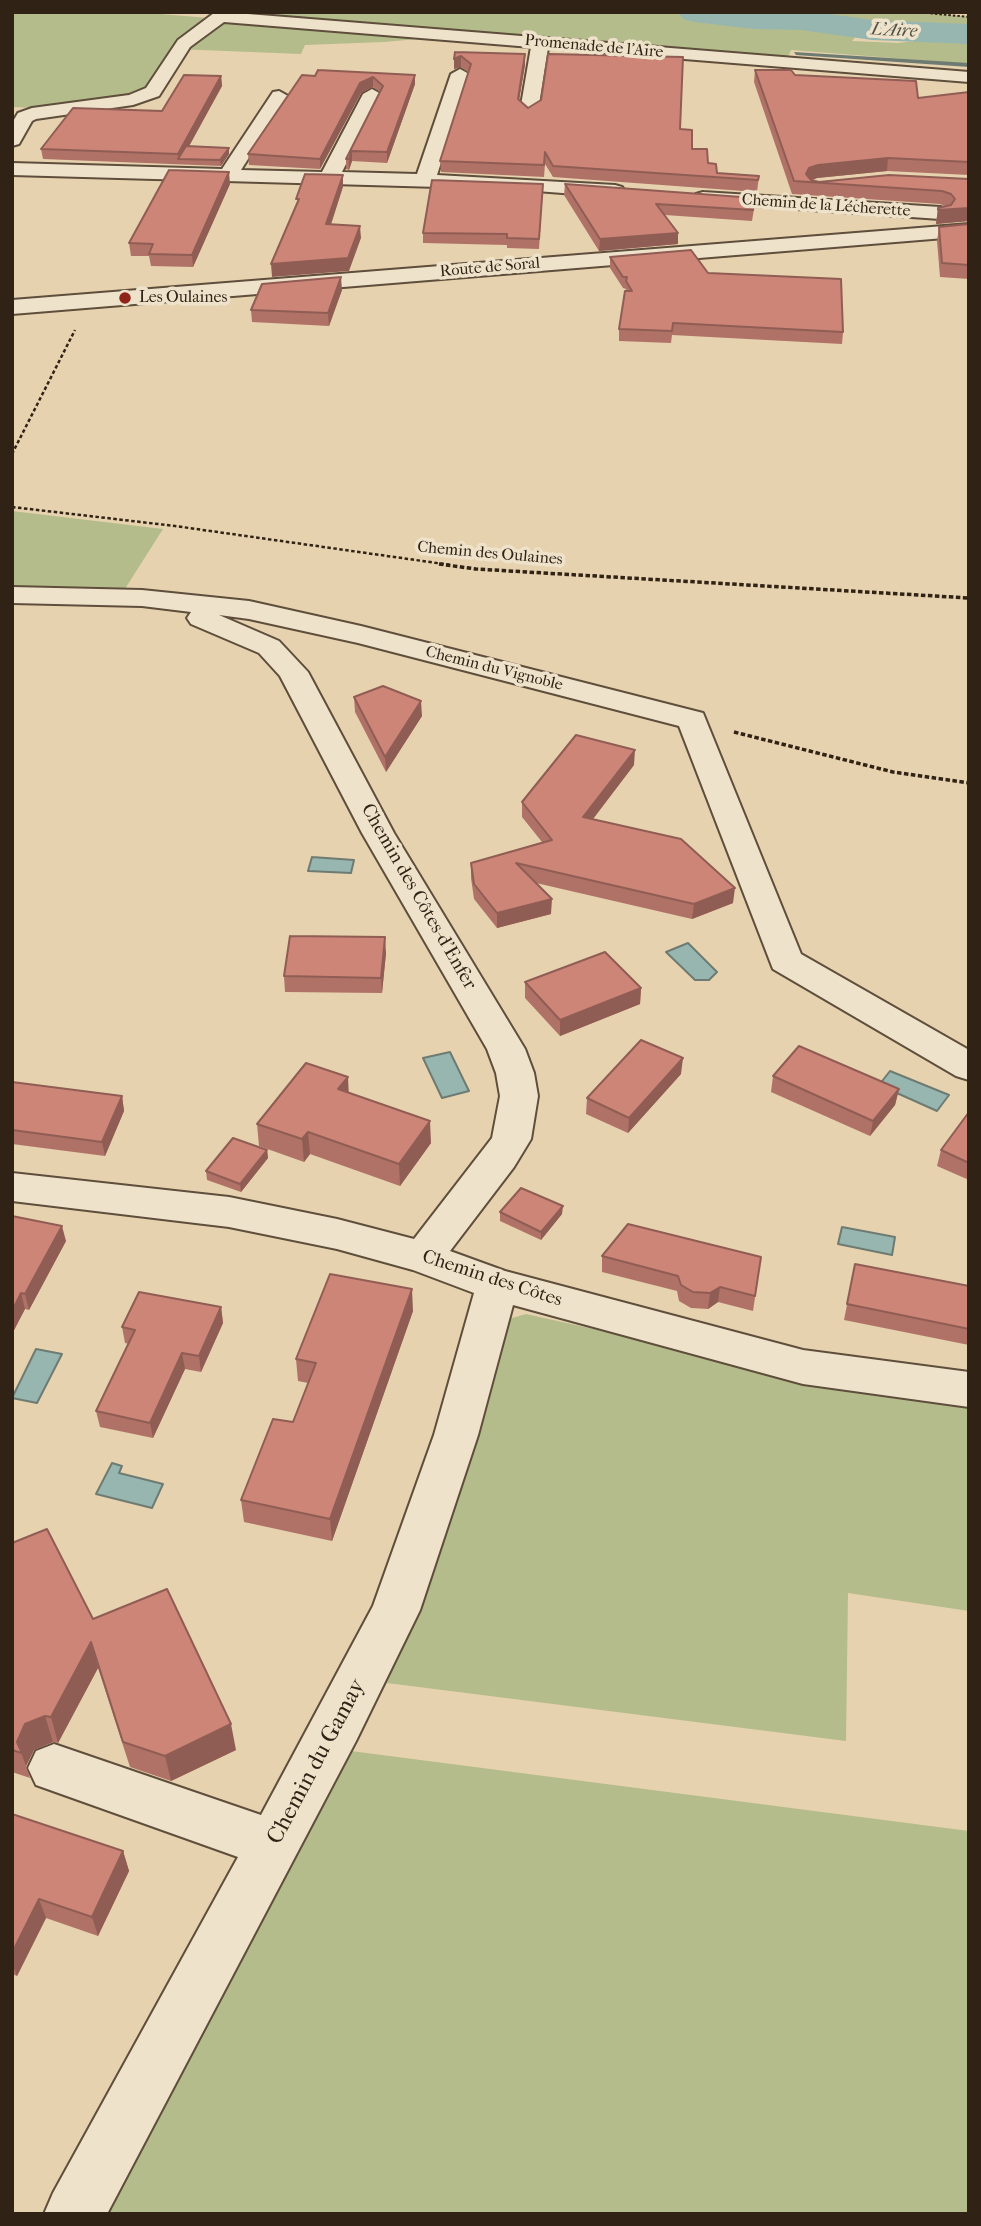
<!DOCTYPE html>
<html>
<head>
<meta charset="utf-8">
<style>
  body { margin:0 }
  #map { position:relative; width:981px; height:2226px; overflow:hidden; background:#e7d2af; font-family:"IM FELL French Canon",serif }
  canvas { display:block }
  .frame { position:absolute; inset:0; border:14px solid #302214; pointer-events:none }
</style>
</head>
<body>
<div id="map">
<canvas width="981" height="2226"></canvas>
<div class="frame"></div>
</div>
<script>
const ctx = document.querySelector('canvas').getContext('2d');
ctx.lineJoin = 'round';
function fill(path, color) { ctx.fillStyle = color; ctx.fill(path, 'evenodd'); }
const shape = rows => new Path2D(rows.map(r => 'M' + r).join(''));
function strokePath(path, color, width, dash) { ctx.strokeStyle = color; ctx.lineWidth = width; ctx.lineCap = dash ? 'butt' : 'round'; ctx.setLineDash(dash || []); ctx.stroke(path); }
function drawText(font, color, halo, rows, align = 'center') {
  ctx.font = font + ' "IM FELL French Canon",serif'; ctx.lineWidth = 7; ctx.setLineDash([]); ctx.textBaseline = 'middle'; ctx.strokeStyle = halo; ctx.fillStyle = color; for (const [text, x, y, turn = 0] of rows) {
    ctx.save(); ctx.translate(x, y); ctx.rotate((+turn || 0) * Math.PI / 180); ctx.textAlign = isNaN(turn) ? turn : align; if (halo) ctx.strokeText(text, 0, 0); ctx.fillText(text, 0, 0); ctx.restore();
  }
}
const green = shape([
  [12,12,136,12,441,37,384,42,305,45,301,54,175,49,148,90,141,94,40,108,12,107],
  [247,12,917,12,969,17,969,29,868,21,852,41,898,43,939,38,969,39,969,64,791,50,788,57,814,60,243,15],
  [12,511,163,529,123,592,12,589],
  [526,1314,797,1374,969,1400,969,1611,848,1593,846,1741,387,1683,473,1442,505,1320],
  [351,1751,969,1831,969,2214,102,2214]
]);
const water = shape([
  [312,857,354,860,351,873,308,871,312,857],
  [688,943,717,972,709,980,695,980,666,952,688,943],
  [450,1052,469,1091,442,1098,423,1058,450,1052],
  [890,1071,949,1095,937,1111,879,1085,890,1071],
  [842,1227,895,1237,892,1255,838,1244,842,1227],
  [36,1349,62,1354,37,1403,12,1398,36,1349],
  [112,1463,122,1466,119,1473,163,1484,152,1508,96,1494,112,1463]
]);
const stream = shape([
  [794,52,969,63,969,67,796,55,794,52]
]);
const river = shape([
  [678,12,815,12,872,20,969,24,969,44,872,40,801,30,754,29,694,22,683,19,678,12]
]);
const pathFar2 = shape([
  [162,12,175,13],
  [917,12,969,17]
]);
const pathFar1 = shape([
  [12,454,75,330],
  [12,507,175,526,451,565]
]);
const path = shape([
  [439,564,476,569,969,598],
  [734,732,893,772,969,783]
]);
const minor = shape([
  [223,12,969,72,969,82,548,48,538,111,529,117,520,111,531,47,224,22,190,47,159,96,133,105,36,119,32,121,19,144,12,146,12,123,18,113,32,108,129,95,146,88,178,40,214,13,223,12],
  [460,69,469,74,437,175,615,185,622,187,625,191,622,195,615,197,510,189,12,175,12,163,222,169,273,92,279,91,288,96,241,170,322,172,363,94,372,89,381,94,342,172,417,174,451,74,460,69],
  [703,192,940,207,947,209,950,213,947,217,940,219,696,202,693,198,696,194,703,192],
  [969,224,969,236,12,314,12,300,969,224],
  [12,587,142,590,249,601,361,626,703,713,801,954,969,1050,969,1080,956,1076,773,969,679,726,358,643,249,619,219,615,279,641,308,672,394,833,525,1049,534,1073,538,1096,531,1139,514,1167,450,1251,505,1271,803,1350,969,1372,969,1407,803,1384,513,1305,478,1435,420,1610,356,1741,107,2214,44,2214,53,2193,238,1857,36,1785,28,1768,36,1751,54,1744,261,1815,373,1606,434,1435,474,1293,413,1270,337,1249,229,1227,12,1201,12,1173,229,1197,337,1219,414,1239,492,1138,500,1096,496,1073,487,1049,362,833,280,676,259,653,191,624,187,618,191,612,142,606,12,603,12,587]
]);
const wall = shape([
  [455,52,525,65,519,101,528,108,680,129,692,149,717,173,759,176,757,192,553,177,545,164,544,177,441,172,440,161,469,73,461,67,454,69],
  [755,70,795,75,918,98,969,92,969,175,887,171,817,178,811,180,819,182,969,179,969,221,936,224,938,208,945,206,940,204,792,194,754,82],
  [415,75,415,84,387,163,352,161,349,170,346,169,346,159,380,92,373,87,361,93,320,169,249,165,248,154,315,76],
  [221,76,222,86,189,146,229,154,221,166,43,159,41,149,162,111],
  [230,184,193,267,151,266,149,256,131,256,129,243],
  [543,184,539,249,507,248,507,245,423,243,423,233],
  [565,184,755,198,754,209,752,221,665,215,678,233,678,244,599,251,564,195],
  [969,224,969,279,940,277,937,241,939,227],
  [610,257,708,273,843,332,842,344,672,335,671,343,619,341,619,329,626,289,623,288,610,268],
  [342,290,329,326,252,322,251,310],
  [354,697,422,716,386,772,355,712],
  [634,765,593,819,733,903,692,919,536,883,551,914,497,928,474,899,471,878,471,863,542,842,522,817,522,802],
  [386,953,382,993,285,992,284,976],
  [525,982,641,988,640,1004,560,1036,525,998],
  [681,1074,628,1133,586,1114,587,1098],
  [773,1076,899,1089,895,1105,870,1136,771,1092],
  [12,1082,122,1096,124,1111,105,1156,12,1144],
  [349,1093,431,1143,400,1186,310,1154,304,1162,259,1146,257,1124],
  [969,1112,969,1180,937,1166,941,1150],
  [267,1150,268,1158,241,1192,207,1180,206,1171],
  [500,1212,562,1214,541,1240,500,1221],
  [12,1216,66,1241,29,1310,25,1309,12,1334],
  [602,1256,761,1257,753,1311,718,1302,708,1309,691,1308,679,1301,677,1291,602,1272],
  [855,1264,969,1286,969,1345,844,1320],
  [221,1307,223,1323,201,1372,185,1369,153,1438,100,1427,96,1411,129,1344,125,1343,122,1327],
  [413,1311,332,1541,244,1522,241,1500,293,1422,308,1383,298,1381,296,1359],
  [12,1543,93,1619,236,1750,171,1781,130,1767,98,1668,58,1743,53,1742,34,1750,26,1766,30,1778,12,1772],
  [12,1814,123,1851,129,1871,98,1936,46,1918,17,1976,12,1974]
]);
const shadedWall = shape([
  [525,54,525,65,517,111,518,99],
  [461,56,461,67,454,69,454,59],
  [415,75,415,84,387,163,387,152],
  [221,76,222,86,182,159,179,159,178,154],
  [373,77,373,87,361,93,320,169,320,159,360,83],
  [229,148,229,154,221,166,220,160],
  [352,151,352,161,349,170,349,159],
  [888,158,887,171,817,178,808,182,806,174,809,168,818,165],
  [229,172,230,184,193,267,192,255],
  [343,175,343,187,327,237,326,224],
  [969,208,969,221,936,224,938,210],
  [360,226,361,238,349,271,272,277,271,264],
  [678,233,678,244,599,251,600,239],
  [341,277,342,290,329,326,328,313],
  [421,701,422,716,386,772,385,757],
  [635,750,634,765,583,832,583,817],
  [735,888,733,903,692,919,694,904],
  [552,899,551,914,497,928,497,913],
  [385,937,386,953,382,993,381,978],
  [641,988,640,1004,560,1036,560,1020],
  [683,1058,681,1074,628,1133,629,1118],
  [348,1077,349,1099,338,1089],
  [899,1089,895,1105,870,1136,873,1121],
  [122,1096,124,1111,105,1156,102,1142],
  [430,1121,431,1143,400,1186,399,1164],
  [308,1132,310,1154,304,1162,302,1139],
  [267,1150,268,1158,241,1192,240,1184],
  [563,1206,562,1214,541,1240,541,1232],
  [62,1226,66,1241,29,1310,25,1294],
  [720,1287,718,1302,708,1309,710,1293],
  [412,1289,413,1311,332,1541,330,1519],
  [21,1293,25,1309,12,1334,12,1311],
  [221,1307,223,1323,201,1372,199,1356],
  [182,1353,185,1369,153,1438,150,1423],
  [91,1642,98,1668,58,1743,51,1717],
  [45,1716,53,1742,34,1750,26,1766,17,1742,25,1724],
  [231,1724,236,1750,171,1781,165,1756],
  [123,1851,129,1871,98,1936,92,1917],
  [39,1899,46,1918,17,1976,12,1963,12,1953]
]);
const building = shape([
  [455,52,525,54,518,99,528,108,541,100,548,54,683,57,680,129,692,130,692,149,707,149,708,163,716,164,717,173,759,176,758,180,553,166,545,152,544,165,440,161,471,64,461,56,454,59,455,52],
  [318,70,415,75,387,152,352,151,349,159,346,159,383,86,373,77,360,83,320,159,248,154,302,75,315,76,318,70],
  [755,70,791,70,795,75,916,81,918,98,969,92,969,162,888,158,818,165,809,168,806,174,811,180,819,182,889,175,969,179,969,208,938,210,938,208,951,205,955,199,951,194,942,191,794,181,755,70],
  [184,75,221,76,178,154,41,149,73,108,162,111,184,75],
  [186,146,229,148,220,160,178,159,186,146],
  [169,170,229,172,192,255,149,254,153,244,129,243,169,170],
  [305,174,343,175,326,224,360,226,348,258,271,264,299,199,296,199,305,174],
  [432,180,543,184,539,239,507,238,507,234,423,233,432,180],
  [565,184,755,198,753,210,656,204,678,233,600,239,565,184],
  [969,224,969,265,942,263,939,227,969,224],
  [691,250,708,273,841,279,843,332,673,323,672,331,619,329,625,291,632,291,626,281,627,277,623,277,610,257,691,250],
  [341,277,328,313,251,310,262,284,341,277],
  [383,686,421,701,385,757,354,697,383,686],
  [576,735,635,750,583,817,681,839,735,888,694,904,516,863,552,899,497,913,474,884,471,863,552,840,522,802,576,735],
  [290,936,385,937,381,978,284,976,290,936],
  [605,952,641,988,560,1020,525,982,605,952],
  [641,1040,683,1058,629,1118,587,1098,641,1040],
  [799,1046,899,1089,873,1121,773,1076,799,1046],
  [306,1063,348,1077,338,1089,430,1121,399,1164,308,1132,302,1139,257,1124,306,1063],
  [12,1082,122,1096,102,1142,12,1130,12,1082],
  [969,1112,969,1163,941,1150,969,1112],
  [233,1138,267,1150,240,1184,206,1171,233,1138],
  [521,1188,563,1206,541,1232,500,1212,521,1188],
  [12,1216,62,1226,25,1294,21,1293,12,1311,12,1216],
  [628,1224,761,1257,755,1296,720,1287,710,1293,693,1292,681,1285,678,1276,602,1256,628,1224],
  [855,1264,969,1286,969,1329,847,1304,855,1264],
  [330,1274,412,1289,330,1519,241,1500,273,1419,293,1422,316,1363,296,1359,330,1274],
  [139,1292,221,1307,199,1356,182,1353,150,1423,96,1411,135,1330,122,1327,139,1292],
  [47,1529,93,1619,167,1589,231,1724,165,1756,123,1742,91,1642,51,1717,45,1716,25,1724,17,1742,22,1753,12,1750,12,1543,47,1529],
  [12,1814,123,1851,92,1917,39,1899,12,1953,12,1814]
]);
const markers = [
  [125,298,7,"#8f2418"]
];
const farStreetnames = [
  ["Promenade de l'Aire",594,47,5],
  ["Chemin de la Lécherette",826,206,4],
  ["Route de Soral",490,268,-5],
  ["Chemin des Oulaines",490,554,5],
  ["Chemin du Vignoble",494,669,14]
];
const farPoinames = [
  ["Les Oulaines",139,298]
];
const farWaternames = [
  ["L'Aire",894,31,3]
];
const streetNames = [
  ["Chemin des Côtes-d'Enfer",418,897,60],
  ["Chemin des Côtes",492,1279,18]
];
const nearStreetnames = [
  ["Chemin du Gamay",317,1762,-62]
];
fill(green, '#b5bc8b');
fill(water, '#97b6b0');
strokePath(water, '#6e7b72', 2);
fill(stream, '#6e7b72');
fill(river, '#97b6b0');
strokePath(minor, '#5e4e3b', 4);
strokePath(pathFar2, '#302214', 2, [2.5, 2]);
strokePath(pathFar1, '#302214', 2.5, [3.5, 2.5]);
strokePath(path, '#302214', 3.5, [4.5, 2.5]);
fill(minor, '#efe2cb');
fill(wall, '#b07267');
fill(shadedWall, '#905d54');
fill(building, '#cd8578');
strokePath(building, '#905d54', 2);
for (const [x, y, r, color] of markers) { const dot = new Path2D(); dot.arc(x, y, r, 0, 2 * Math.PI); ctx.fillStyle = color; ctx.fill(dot); strokePath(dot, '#efe2cb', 2.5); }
drawText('16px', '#302214', '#efe2cb', farStreetnames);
drawText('16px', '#302214', '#efe2cb', farPoinames, 'left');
drawText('italic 18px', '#4f4e43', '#efe2cb', farWaternames);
drawText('19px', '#302214', '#efe2cb', streetNames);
drawText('23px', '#302214', '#efe2cb', nearStreetnames);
</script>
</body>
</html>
